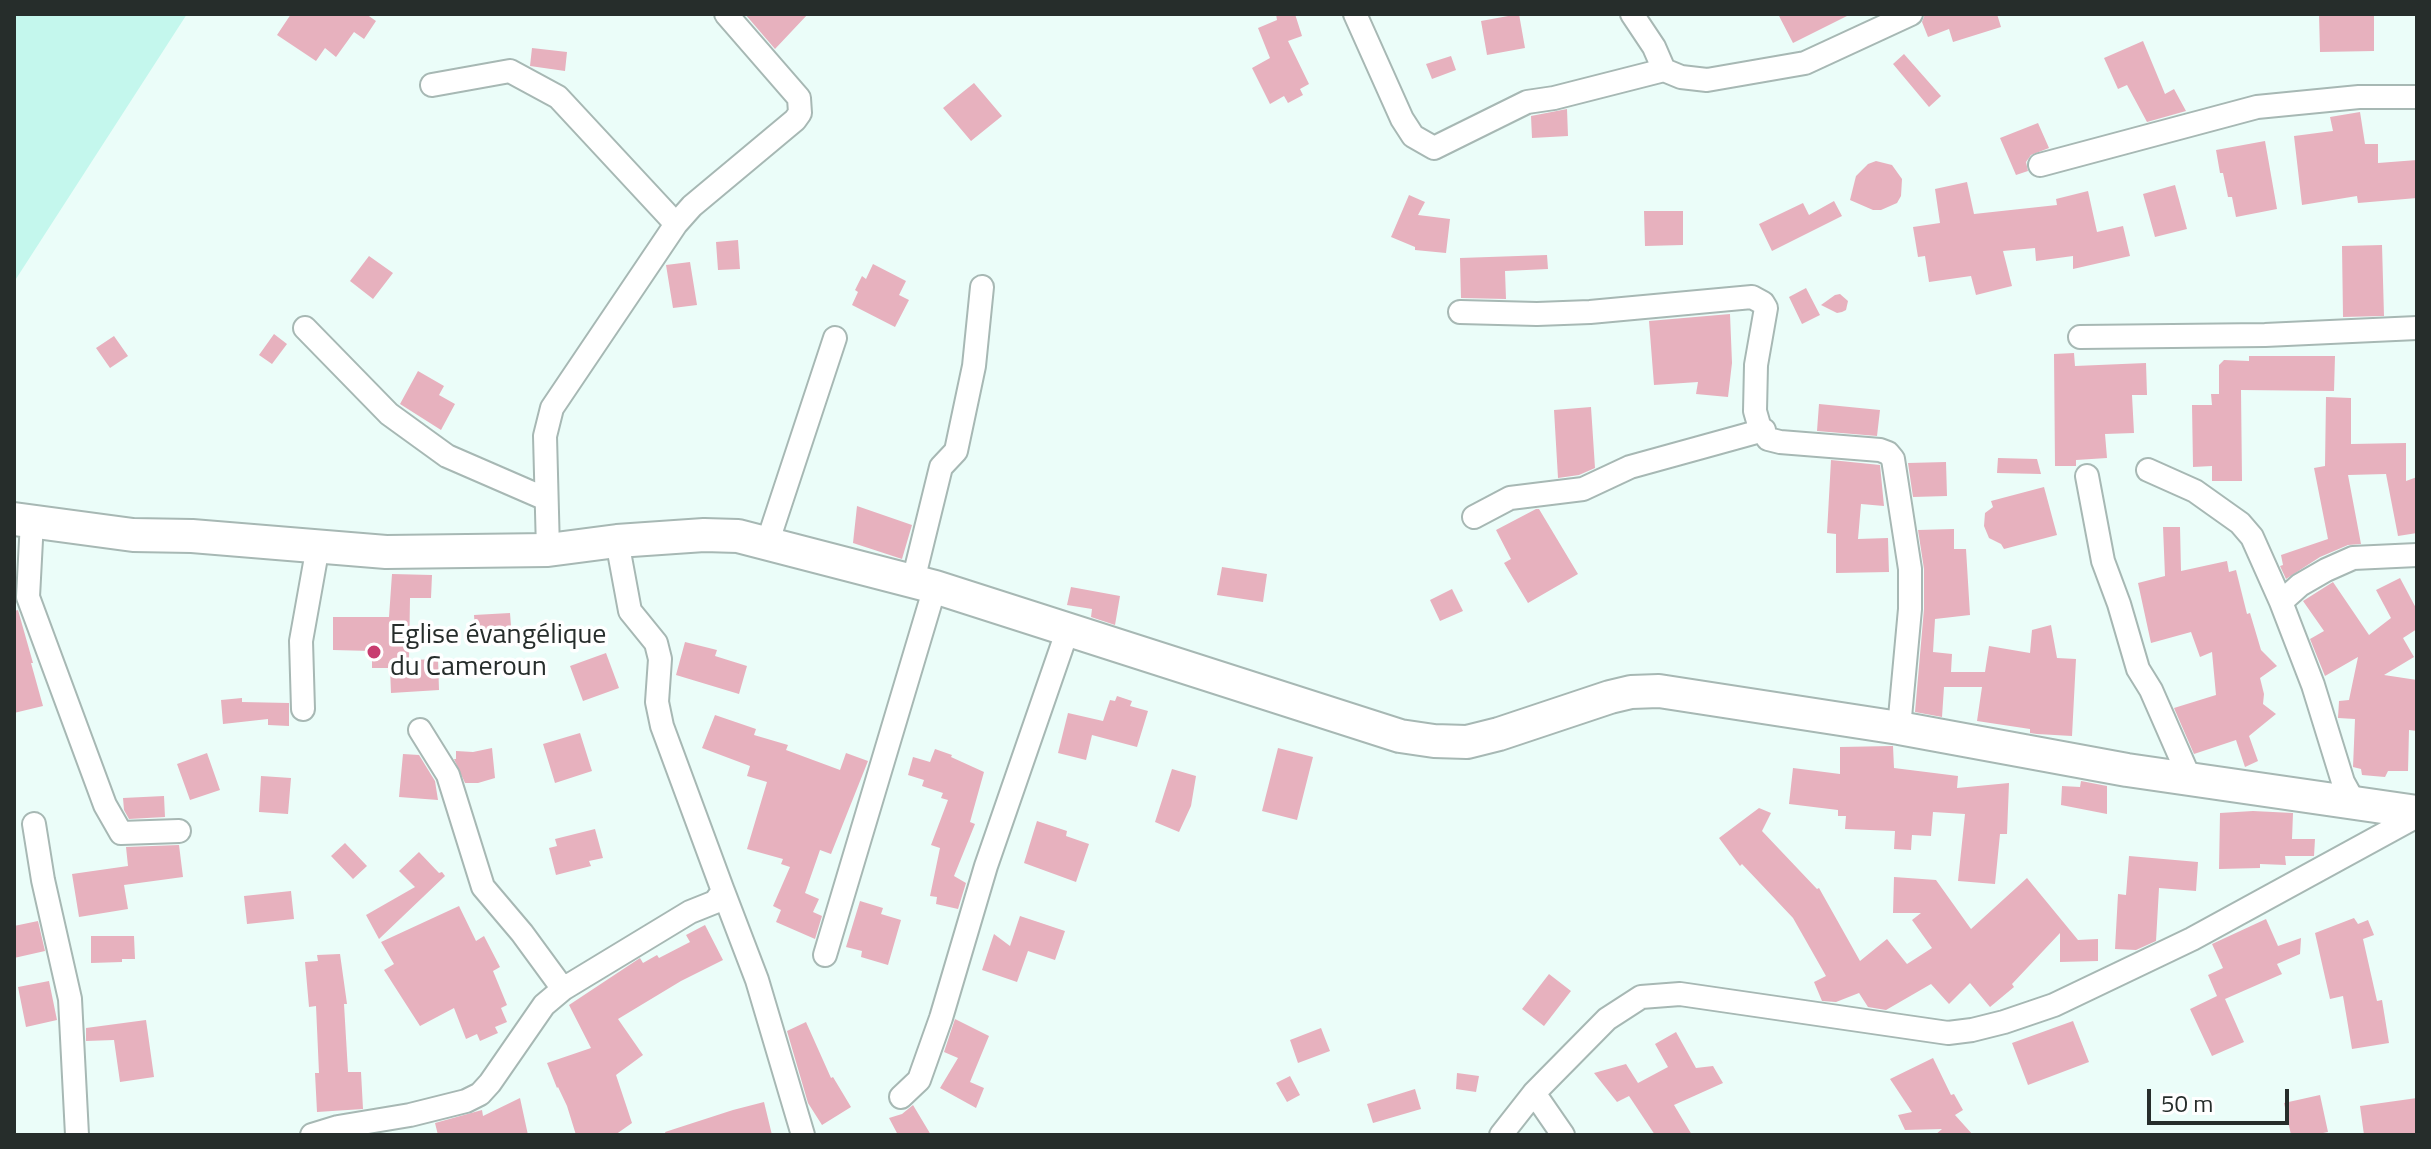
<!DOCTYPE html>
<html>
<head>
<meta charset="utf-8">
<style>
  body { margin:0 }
  #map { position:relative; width:2431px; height:1149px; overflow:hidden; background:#ebfdf9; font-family:"Titillium Web",sans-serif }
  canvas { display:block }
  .frame { position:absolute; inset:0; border:16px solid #262d2b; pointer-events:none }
  .scale { position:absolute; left:2147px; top:1089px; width:142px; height:36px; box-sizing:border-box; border:4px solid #262d2b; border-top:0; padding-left:10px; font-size:24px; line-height:28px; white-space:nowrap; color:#262d2b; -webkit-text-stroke:6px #fff; paint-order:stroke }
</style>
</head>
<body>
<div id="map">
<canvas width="2431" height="1149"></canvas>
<div class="frame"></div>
<div class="scale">50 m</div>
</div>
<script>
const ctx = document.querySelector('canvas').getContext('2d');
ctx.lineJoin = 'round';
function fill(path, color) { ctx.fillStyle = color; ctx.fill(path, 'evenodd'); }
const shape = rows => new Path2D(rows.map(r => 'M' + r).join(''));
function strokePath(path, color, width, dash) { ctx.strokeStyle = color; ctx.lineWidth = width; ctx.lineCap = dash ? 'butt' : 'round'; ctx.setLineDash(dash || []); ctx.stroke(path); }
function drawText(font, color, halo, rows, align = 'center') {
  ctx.font = font + ' "Titillium Web",sans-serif'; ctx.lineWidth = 7; ctx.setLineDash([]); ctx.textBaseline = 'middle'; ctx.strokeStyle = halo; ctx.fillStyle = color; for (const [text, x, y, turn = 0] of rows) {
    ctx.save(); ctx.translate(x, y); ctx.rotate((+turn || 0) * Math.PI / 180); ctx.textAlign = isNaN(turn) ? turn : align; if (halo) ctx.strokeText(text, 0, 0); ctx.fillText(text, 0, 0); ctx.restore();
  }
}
const green = shape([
  [14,14,187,14,14,282]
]);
const building = shape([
  [291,14,366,14,376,21,364,39,354,32,336,57,325,48,316,61,277,35],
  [745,14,808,14,775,49],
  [1276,14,1295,14,1302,36,1288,41,1309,84,1300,89,1303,95,1288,103,1284,96,1270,104,1252,68,1270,58,1258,28,1277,20],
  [1519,14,1525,48,1487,55,1481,21],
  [1778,14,1851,14,1793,43],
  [1925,14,1997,14,2001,27,1953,42,1949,29,1928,37,1922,22],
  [2319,14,2374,14,2374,51,2320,52],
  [2143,41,2165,94,2174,89,2186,111,2147,122,2127,85,2118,89,2104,58],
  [532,48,567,52,565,71,530,66],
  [1904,54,1941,96,1929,107,1893,64],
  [1451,56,1456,70,1432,79,1426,64],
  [974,83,1002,116,971,141,943,108],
  [1567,109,1568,136,1532,138,1531,116],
  [2360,112,2365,144,2378,144,2378,163,2417,160,2417,198,2358,203,2357,196,2302,205,2294,136,2333,131,2330,117],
  [2038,123,2049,148,2031,155,2026,162,2028,171,2016,175,2000,138],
  [2265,141,2277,209,2236,217,2232,197,2228,197,2223,173,2220,173,2216,150],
  [1876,161,1892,165,1902,179,1901,196,1897,203,1881,210,1873,210,1850,200,1856,176,1868,164],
  [1967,182,1974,214,2057,205,2056,199,2088,191,2097,232,2123,226,2130,256,2073,269,2073,256,2036,261,2035,248,2003,251,2012,286,1976,295,1971,276,1929,282,1925,256,1918,257,1913,227,1940,223,1935,189],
  [2175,185,2187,229,2155,237,2143,194],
  [1409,195,1425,202,1418,215,1450,219,1446,253,1415,250,1415,247,1391,237],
  [1834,201,1842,216,1772,251,1759,224,1803,203,1809,215],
  [1644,211,1683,211,1683,245,1645,246],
  [738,240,740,269,718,270,716,242],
  [2382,245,2384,316,2343,317,2342,246],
  [1547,255,1548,269,1505,271,1506,299,1461,298,1460,258],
  [369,256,393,273,373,299,350,281],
  [690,262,697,305,673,308,666,265],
  [873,264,906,281,899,295,909,300,895,327,852,305,858,292,855,290,862,276,866,279],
  [1806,288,1820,315,1802,324,1789,297],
  [1840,294,1848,301,1846,310,1842,312,1837,313,1821,305,1835,295],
  [1730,314,1732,363,1728,397,1696,394,1698,382,1654,385,1649,321],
  [274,334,287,344,272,364,259,355],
  [114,336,128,356,110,368,96,348],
  [2074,353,2075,366,2146,363,2147,395,2132,395,2134,433,2105,434,2107,458,2076,460,2076,466,2055,466,2054,354],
  [2249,356,2335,356,2334,391,2241,390,2242,481,2212,481,2212,466,2193,467,2192,405,2212,405,2211,394,2219,394,2219,365,2224,360,2249,361],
  [418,371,444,386,439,395,455,404,441,430,400,404],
  [2326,397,2351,398,2351,444,2406,443,2406,481,2417,477,2417,533,2398,536,2386,474,2348,475,2361,544,2348,545,2320,557,2286,579,2280,566,2283,565,2281,555,2328,539,2314,468,2325,466],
  [1819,404,1880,410,1877,436,1817,431],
  [1591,407,1595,468,1579,475,1558,478,1554,410],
  [1998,458,2037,459,2041,474,1997,473],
  [1831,460,1880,465,1884,506,1861,504,1858,539,1888,538,1889,572,1836,573,1836,534,1827,533],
  [1946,462,1947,496,1913,497,1908,463],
  [2044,487,2057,535,2004,549,2001,544,1989,538,1984,526,1985,513,1993,507,1991,501],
  [857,506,912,525,902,559,853,543],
  [1536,509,1539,509,1578,574,1528,603,1504,563,1511,559,1496,530],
  [2163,527,2180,527,2181,571,2227,561,2229,572,2236,570,2247,614,2250,613,2261,650,2277,666,2260,678,2264,694,2263,704,2276,714,2249,736,2258,761,2245,767,2236,740,2194,754,2174,708,2216,695,2212,652,2200,657,2191,632,2151,643,2138,583,2165,576],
  [1954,529,1954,549,1966,549,1970,615,1935,619,1933,652,1952,654,1951,672,1985,672,1989,646,2030,653,2032,630,2051,625,2057,658,2076,659,2072,736,2037,734,2030,733,2030,729,1977,721,1982,687,1944,687,1942,717,1915,712,1924,609,1924,569,1918,530],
  [1222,567,1267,574,1263,602,1217,595],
  [392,574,432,575,431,598,410,598,409,660,438,659,439,690,391,693,390,668,372,668,372,651,333,650,333,617,389,617],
  [2400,578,2417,610,2417,629,2403,638,2414,657,2384,675,2417,680,2417,731,2409,730,2408,771,2388,771,2385,777,2362,775,2361,769,2353,767,2355,719,2338,718,2339,701,2349,700,2358,657,2325,676,2310,639,2324,631,2303,601,2333,582,2369,635,2391,618,2376,590],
  [1071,587,1120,596,1115,625,1091,617,1092,609,1067,605],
  [1452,589,1463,611,1440,621,1430,600],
  [18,610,33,663,31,663,43,706,14,713,14,611],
  [510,613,512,640,476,643,474,615],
  [685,642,717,650,715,656,747,666,739,694,676,675],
  [606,653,619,688,583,701,570,666],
  [1117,696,1132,701,1130,706,1148,711,1137,747,1092,735,1086,760,1058,753,1068,713,1103,721,1110,700,1115,701],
  [242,698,242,702,289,703,289,726,268,725,268,719,223,724,221,700],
  [715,715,756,729,754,735,788,745,786,750,840,770,846,753,868,761,831,854,820,850,805,893,819,899,813,912,822,916,815,939,776,922,781,910,773,906,790,867,781,864,783,859,747,849,767,782,747,776,750,766,702,748],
  [580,733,592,771,555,783,543,744],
  [1892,746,1893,746,1894,768,1958,776,1957,788,2009,783,2007,834,2000,834,1995,884,1958,881,1965,814,1933,812,1931,836,1912,835,1911,850,1894,849,1895,831,1845,829,1846,816,1838,816,1838,810,1789,804,1793,768,1840,774,1840,747],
  [492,748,495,778,478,783,465,783,454,759,456,759,456,751,473,752],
  [1278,748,1313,757,1297,820,1262,811],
  [935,749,952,755,951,757,984,772,970,822,975,824,954,876,966,883,958,909,936,904,937,897,930,896,940,848,931,845,948,800,941,798,943,793,922,786,924,780,908,775,913,757,930,762],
  [207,753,220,790,190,800,177,764],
  [403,754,419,755,435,781,438,800,399,797],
  [1172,769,1196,776,1191,806,1179,832,1155,822],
  [261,776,291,778,288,814,259,812],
  [2081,781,2107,786,2107,814,2061,805,2062,786,2080,787],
  [164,796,165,817,129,819,124,810,123,798],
  [1759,808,1771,813,1762,831,1817,889,1819,888,1860,961,1887,939,1907,964,1932,948,1912,920,1921,913,1893,913,1894,877,1936,880,1971,929,2027,878,2078,940,2098,939,2098,961,2060,962,2060,933,2012,984,2014,987,1990,1007,1970,983,1949,1004,1931,984,1886,1010,1868,1007,1859,993,1836,1002,1822,1001,1814,982,1826,976,1793,918,1742,864,1740,866,1719,838],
  [2253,811,2293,813,2292,839,2315,839,2314,856,2285,856,2286,865,2260,864,2260,868,2219,869,2220,813],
  [1037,821,1067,831,1066,836,1089,844,1076,882,1024,863],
  [595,829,603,858,589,861,591,866,556,875,549,848,557,846,555,839],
  [345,843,367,866,353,879,331,856],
  [179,845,183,877,124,885,128,909,79,917,72,874,128,866,126,847],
  [419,852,439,873,442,872,445,876,379,939,366,915,415,887,399,871],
  [2129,856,2198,862,2196,891,2159,888,2156,941,2136,950,2115,949,2118,894,2126,895],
  [291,891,294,919,247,924,244,896],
  [860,901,883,908,881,914,901,920,888,965,861,957,862,951,846,947],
  [459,906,476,941,484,936,500,967,493,971,507,1005,501,1008,507,1022,495,1027,498,1033,480,1041,477,1034,466,1039,454,1008,420,1026,384,970,394,964,381,942],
  [1020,916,1065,931,1055,960,1028,951,1017,982,982,970,994,934,1010,946],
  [2354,918,2358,924,2368,920,2374,935,2363,939,2377,1001,2382,1000,2389,1043,2352,1049,2343,996,2330,999,2315,933],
  [2266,919,2278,946,2301,938,2300,954,2277,964,2282,974,2225,999,2244,1042,2212,1056,2190,1009,2217,996,2208,975,2223,968,2212,944],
  [38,921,45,951,14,958,14,926],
  [705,925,723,960,681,981,618,1019,643,1055,616,1075,632,1123,615,1135,576,1135,567,1106,558,1087,557,1088,547,1063,591,1048,569,1005,640,958,643,963,657,955,659,958,690,942,686,935],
  [91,936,134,936,135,959,122,959,122,962,91,963],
  [340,954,347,1004,344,1004,348,1072,361,1072,363,1109,317,1112,315,1073,319,1073,316,1006,309,1007,305,962,318,961,317,955],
  [1549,974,1571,991,1544,1026,1522,1009],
  [49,981,57,1020,26,1027,18,987],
  [955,1019,989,1036,970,1082,984,1088,976,1108,940,1088,958,1058,944,1052],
  [146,1020,154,1077,120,1082,114,1040,86,1041,86,1028],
  [2073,1021,2089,1062,2028,1085,2012,1043],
  [806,1022,831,1078,833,1077,851,1107,822,1125,808,1103,787,1031],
  [1321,1028,1330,1051,1298,1063,1290,1040],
  [1676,1032,1696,1068,1713,1066,1723,1083,1674,1105,1692,1135,1655,1135,1629,1096,1617,1102,1594,1073,1626,1064,1638,1083,1668,1067,1655,1044],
  [1933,1058,1951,1095,1954,1094,1963,1110,1955,1115,1973,1135,1935,1135,1942,1129,1905,1130,1898,1115,1912,1112,1890,1079],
  [1457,1073,1479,1076,1476,1092,1456,1089],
  [1290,1076,1300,1095,1287,1102,1276,1083],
  [1415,1089,1421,1109,1373,1123,1367,1104],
  [2320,1095,2328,1132,2313,1135,2291,1135,2284,1103],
  [520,1098,528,1135,438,1135,435,1123,482,1110,483,1116],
  [2417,1098,2417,1135,2364,1135,2360,1106],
  [764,1102,772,1135,666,1135,665,1132,733,1110],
  [913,1105,931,1135,898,1135,889,1118,902,1114]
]);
const street = shape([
  [1355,14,1402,119,1413,136,1434,148,1527,102,1554,98,1664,70,1681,77,1707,80,1805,63,1911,14],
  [1632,14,1654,47,1664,70],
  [432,85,510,71,558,97,676,224],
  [2040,165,2257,107,2359,97,2417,97],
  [1460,312,1537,314,1590,312,1752,297,1763,303,1766,308,1756,365,1755,411,1759,425,1768,439,1780,442,1880,450,1888,453,1893,459,1910,569,1910,609,1899,728],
  [305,328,389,414,447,456,546,499],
  [2080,337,2265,335,2417,328],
  [2148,470,2195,491,2240,523,2252,537,2281,602,2313,685,2343,782,2354,802],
  [2087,476,2103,561,2119,604,2138,669,2151,690,2190,779],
  [1474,517,1510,498,1583,489,1630,467,1764,430],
  [32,521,28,597,105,805,121,833,179,831],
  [767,544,835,338],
  [548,550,545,436,552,408,676,224,692,206,795,120,800,113,799,98,726,14],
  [913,581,941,467,956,451,974,366,982,287],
  [2281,602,2300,585,2326,570,2353,558,2417,555],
  [303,709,301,641,318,546],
  [420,730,448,775,483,887,522,933,563,989],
  [34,824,43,880,70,999,77,1135],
  [723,891,757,980,803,1135],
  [825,955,935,587],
  [1534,1093,1563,1135],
  [901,1097,919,1080,941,1018,986,866,1068,629],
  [312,1135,338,1127,410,1115,466,1101,480,1094,490,1083,544,1005,563,989,690,912,715,902,723,891,662,726,657,702,660,659,656,643,630,611,617,541],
  [1501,1135,1534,1093,1607,1019,1641,997,1680,994,1948,1033,1972,1030,2004,1022,2054,1005,2192,939,2417,816]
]);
const secondary = shape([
  [14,519,133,535,192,536,386,552,548,550,617,541,704,535,738,536,935,587,1400,736,1434,741,1467,742,1499,734,1610,697,1631,692,1659,691,1899,728,2127,770,2417,812]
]);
const markers = [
  [374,652,8,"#c73c6f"]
];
const poiNames = [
  ["Eglise évangélique",390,636],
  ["du Cameroun",390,668]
];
fill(green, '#c4f7ed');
fill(building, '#e7b1be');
strokePath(street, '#a7b8b4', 26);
strokePath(secondary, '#a7b8b4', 36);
strokePath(street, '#fff', 22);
strokePath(secondary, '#fff', 32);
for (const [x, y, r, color] of markers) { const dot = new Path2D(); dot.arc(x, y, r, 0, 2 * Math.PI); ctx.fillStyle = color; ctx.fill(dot); strokePath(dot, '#fff', 3); }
drawText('28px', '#262d2b', '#fff', poiNames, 'left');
</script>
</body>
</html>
